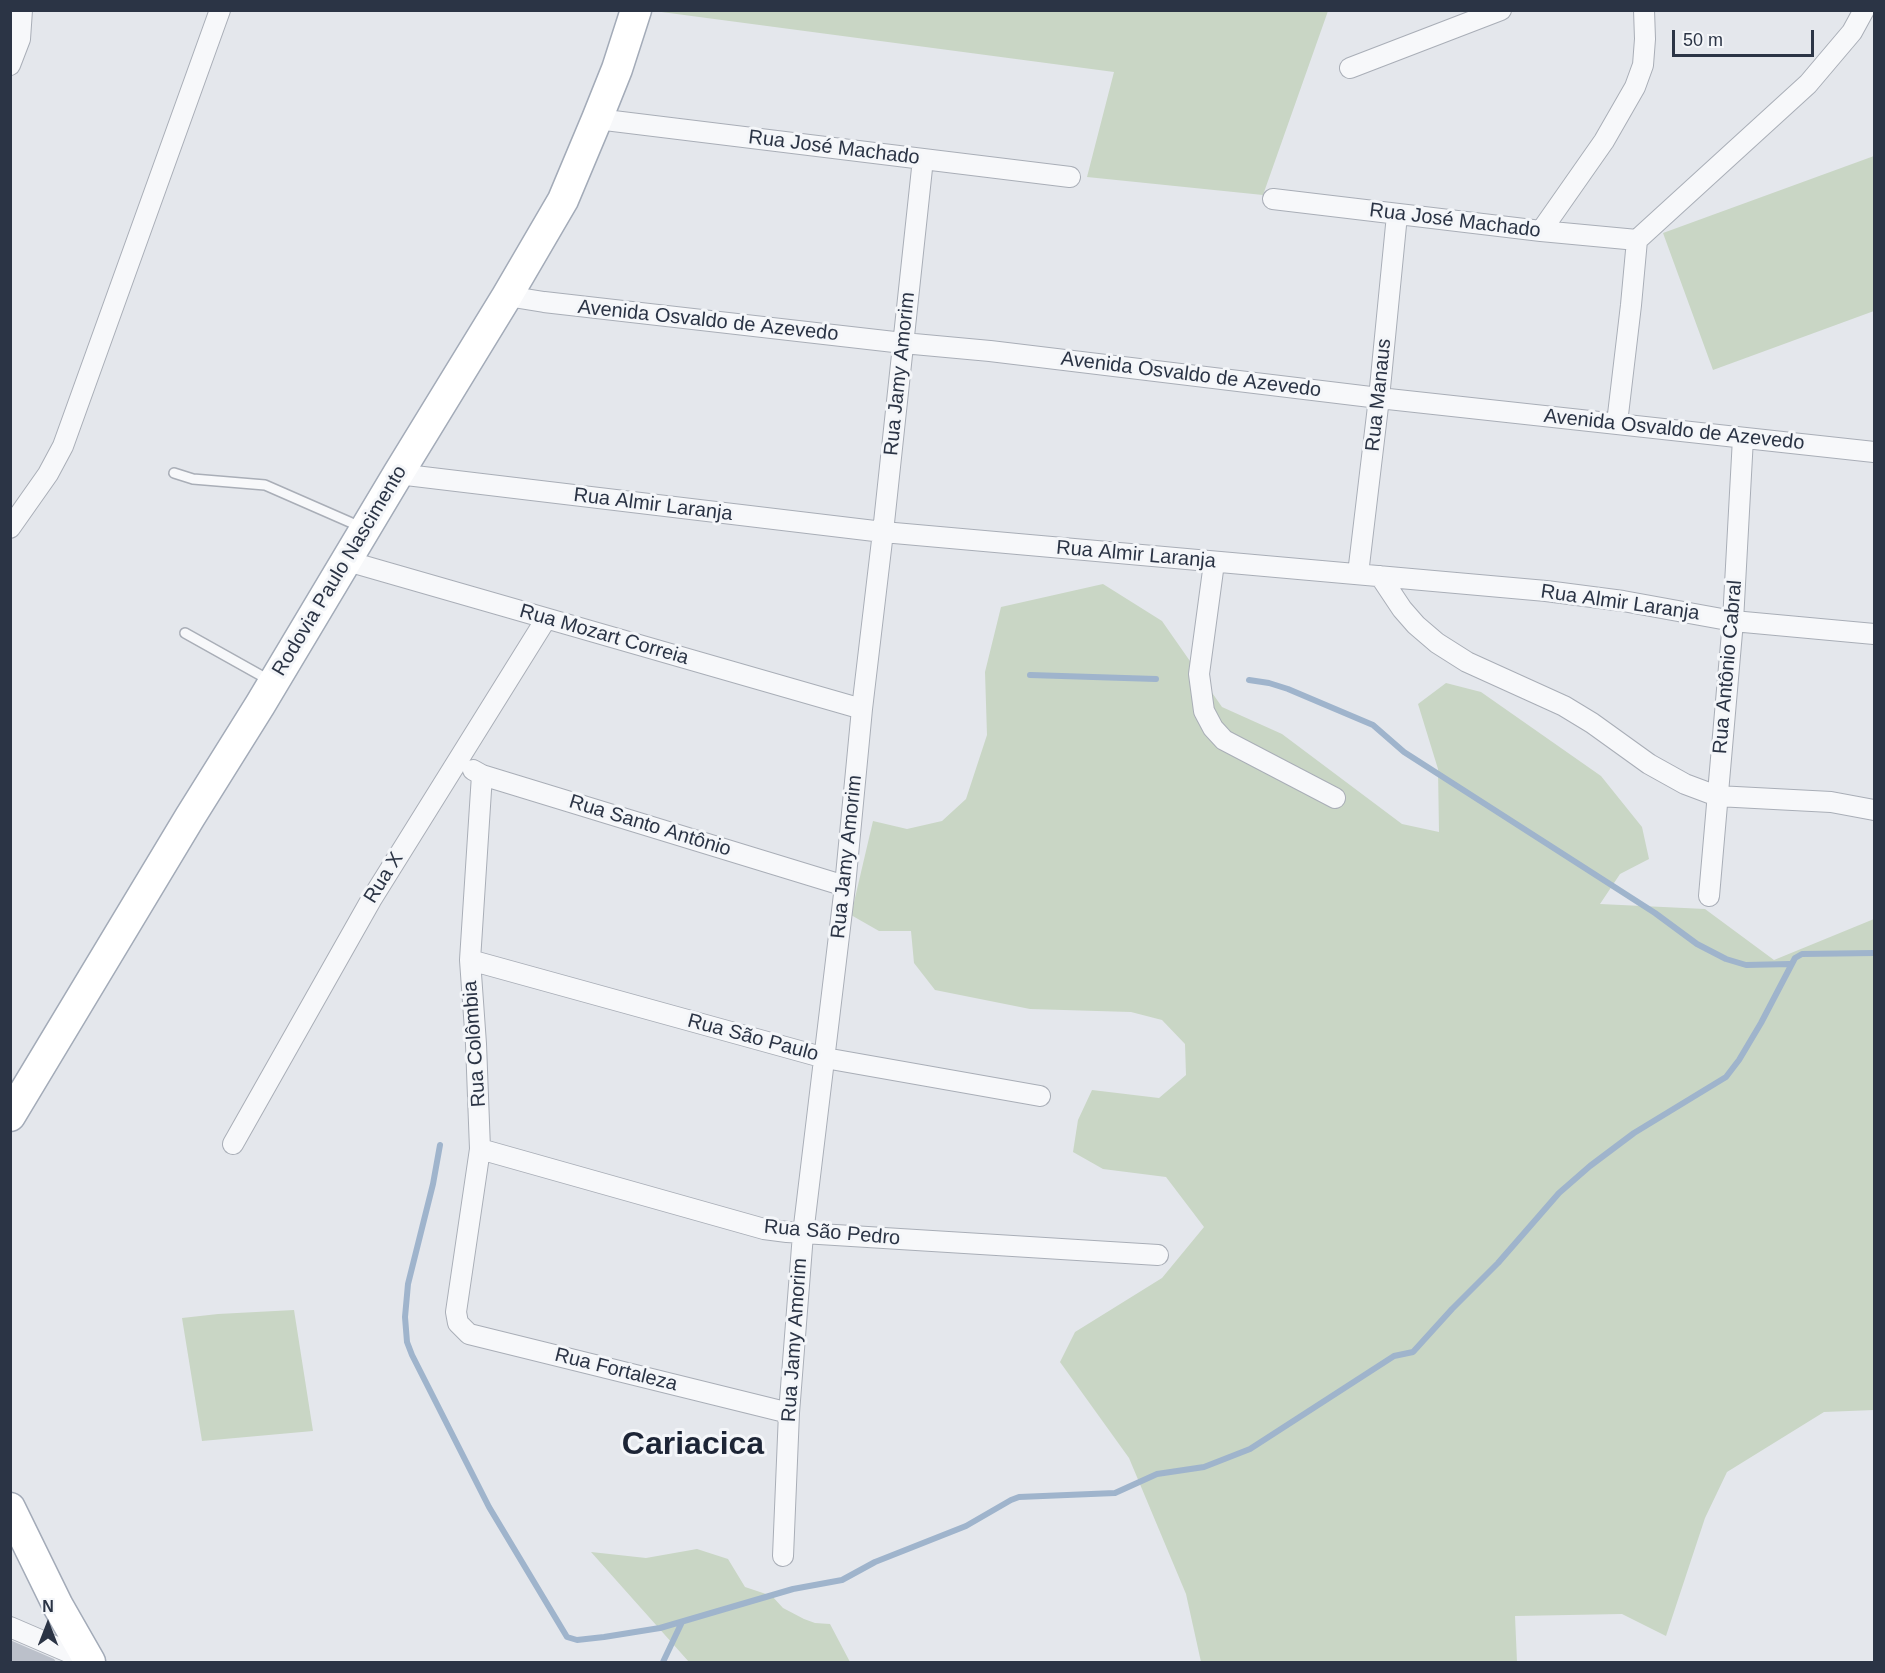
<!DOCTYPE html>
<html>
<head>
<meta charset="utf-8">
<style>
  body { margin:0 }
  #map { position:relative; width:1885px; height:1673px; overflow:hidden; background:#e4e7ec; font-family:Arial,sans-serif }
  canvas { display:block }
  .frame { position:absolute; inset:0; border:12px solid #2b3445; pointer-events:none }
  .north { position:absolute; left:18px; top:1595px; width:60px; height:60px; -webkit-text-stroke:4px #f4f6f9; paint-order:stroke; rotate:0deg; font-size:16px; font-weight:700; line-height:24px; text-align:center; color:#2b3445 }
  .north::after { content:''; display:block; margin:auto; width:21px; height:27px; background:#2b3445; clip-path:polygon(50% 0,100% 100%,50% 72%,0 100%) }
  .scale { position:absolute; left:1672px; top:30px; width:142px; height:27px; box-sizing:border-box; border:3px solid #2b3445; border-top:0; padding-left:8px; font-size:18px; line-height:21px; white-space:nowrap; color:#2b3445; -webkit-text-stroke:4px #f4f6f9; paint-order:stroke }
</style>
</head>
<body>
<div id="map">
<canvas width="1885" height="1673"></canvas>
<div class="frame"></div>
<div class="north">N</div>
<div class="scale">50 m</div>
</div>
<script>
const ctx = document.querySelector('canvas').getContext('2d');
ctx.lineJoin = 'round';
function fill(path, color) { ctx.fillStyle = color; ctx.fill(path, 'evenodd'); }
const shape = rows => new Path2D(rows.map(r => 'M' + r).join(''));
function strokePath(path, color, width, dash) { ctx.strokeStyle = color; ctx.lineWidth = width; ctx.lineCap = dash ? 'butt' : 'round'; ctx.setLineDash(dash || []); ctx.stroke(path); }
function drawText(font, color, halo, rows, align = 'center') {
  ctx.font = font + ' Arial,sans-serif'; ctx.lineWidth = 6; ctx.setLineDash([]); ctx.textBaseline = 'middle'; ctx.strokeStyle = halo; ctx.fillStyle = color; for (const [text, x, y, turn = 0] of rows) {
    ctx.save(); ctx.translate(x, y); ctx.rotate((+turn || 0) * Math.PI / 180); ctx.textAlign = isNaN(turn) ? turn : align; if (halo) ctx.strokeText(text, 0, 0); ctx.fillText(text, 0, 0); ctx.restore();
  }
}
const green = shape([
  [654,11,654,10,1328,11,1263,195,1087,177,1114,72],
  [1874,156,1874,311,1713,370,1663,233],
  [1103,584,1162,621,1222,707,1282,734,1402,824,1439,832,1438,769,1418,704,1446,683,1481,692,1601,776,1642,827,1649,859,1620,874,1600,904,1705,909,1774,960,1874,919,1874,1410,1824,1412,1727,1472,1705,1518,1666,1636,1622,1614,1515,1616,1517,1662,1201,1662,1186,1594,1129,1458,1060,1362,1075,1332,1162,1278,1204,1227,1166,1177,1103,1169,1073,1152,1078,1120,1092,1090,1159,1098,1186,1075,1185,1044,1162,1020,1131,1012,1030,1009,935,990,914,963,911,931,879,931,851,915,873,821,907,829,942,821,966,799,987,735,985,672,1001,607],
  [294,1310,313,1431,202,1441,182,1318,218,1314],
  [697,1549,728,1559,745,1587,772,1596,783,1608,804,1619,815,1623,830,1624,850,1662,689,1662,591,1552,646,1558]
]);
const stream = shape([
  [1030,675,1156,679],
  [1249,680,1269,683,1288,689,1373,725,1404,752,1655,913,1697,944,1726,959,1746,965,1790,964],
  [440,1145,433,1184,408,1284,405,1317,407,1342,412,1355,489,1507,567,1637,577,1640,604,1637,660,1628,793,1589,842,1580,875,1562,966,1526,1011,1500,1019,1497,1115,1493,1157,1474,1204,1467,1250,1449,1394,1356,1413,1352,1452,1309,1498,1263,1559,1193,1590,1166,1634,1133,1726,1077,1739,1060,1761,1023,1795,958,1802,954,1874,953],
  [663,1662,682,1622]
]);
const building = shape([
  [10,1640,54,1659,56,1662,10,1662]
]);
const service = shape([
  [174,473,193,479,265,485,361,527],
  [185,633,269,680]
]);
const minor = shape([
  [10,65,20,39,22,10],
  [1350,68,1501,10],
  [597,119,1070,177],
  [1273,199,1541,231,1637,240],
  [1541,231,1604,141,1635,87,1643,65,1645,39,1644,10],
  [507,296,544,302,903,343,990,351,1379,398,1874,452],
  [1617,423,1631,305,1637,240,1808,84,1852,32,1864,10],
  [398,474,883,532,1546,591,1623,601,1733,621,1874,634],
  [10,528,48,474,63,446,220,10],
  [347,561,862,709],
  [1214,563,1199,674,1204,711,1213,728,1224,740,1335,798],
  [1358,574,1379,398,1397,215],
  [1380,576,1402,609,1416,625,1437,643,1467,662,1564,706,1592,723,1649,764,1685,784,1717,796,1831,802,1874,810],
  [473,770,482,775,845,886],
  [482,775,470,960,476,1044,480,1149,456,1312,458,1323,469,1334,789,1413],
  [1709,896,1733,621,1743,438],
  [470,960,825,1058,1040,1096],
  [233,1144,371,900,546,619],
  [480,1149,764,1229,787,1232,1158,1255],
  [783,1556,789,1413,803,1234,845,886,862,709,883,532,923,159],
  [10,1627,89,1661]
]);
const primary = shape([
  [10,1116,190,817,260,705,398,474,507,296,563,200,597,119,617,69,636,10],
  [10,1508,58,1606,90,1662]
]);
const streetNames = [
  ["Rua José Machado",834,148,7],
  ["Rua José Machado",1455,221,7],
  ["Avenida Osvaldo de Azevedo",708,321,6],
  ["Rua Jamy Amorim",900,374,-84],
  ["Avenida Osvaldo de Azevedo",1191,375,7],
  ["Rua Manaus",1379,395,-84],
  ["Avenida Osvaldo de Azevedo",1674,430,6],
  ["Rua Almir Laranja",653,505,7],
  ["Rua Almir Laranja",1136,555,5],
  ["Rodovia Paulo Nascimento",340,571,-59],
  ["Rua Almir Laranja",1620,603,8],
  ["Rua Mozart Correia",604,635,16],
  ["Rua Antônio Cabral",1728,667,-85],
  ["Rua Santo Antônio",650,826,17],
  ["Rua Jamy Amorim",847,857,-84],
  ["Rua X",384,878,-58],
  ["Rua São Paulo",753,1038,15],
  ["Rua Colômbia",475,1044,-94],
  ["Rua São Pedro",832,1233,5],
  ["Rua Jamy Amorim",795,1340,-86],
  ["Rua Fortaleza",616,1370,14]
];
const townNames = [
  ["Cariacica",693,1445]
];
fill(green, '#c9d6c5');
strokePath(stream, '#9fb4cc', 6);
fill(building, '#bbc0ca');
strokePath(service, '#a9aeb7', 12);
strokePath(minor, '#a9aeb7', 22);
strokePath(primary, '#a3abb8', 33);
strokePath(service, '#f7f8fa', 9);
strokePath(minor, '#f7f8fa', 20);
strokePath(primary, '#fff', 30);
drawText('20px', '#2b3445', '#f4f6f9', streetNames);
drawText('bold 32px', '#1d2536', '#f4f6f9', townNames);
</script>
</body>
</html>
